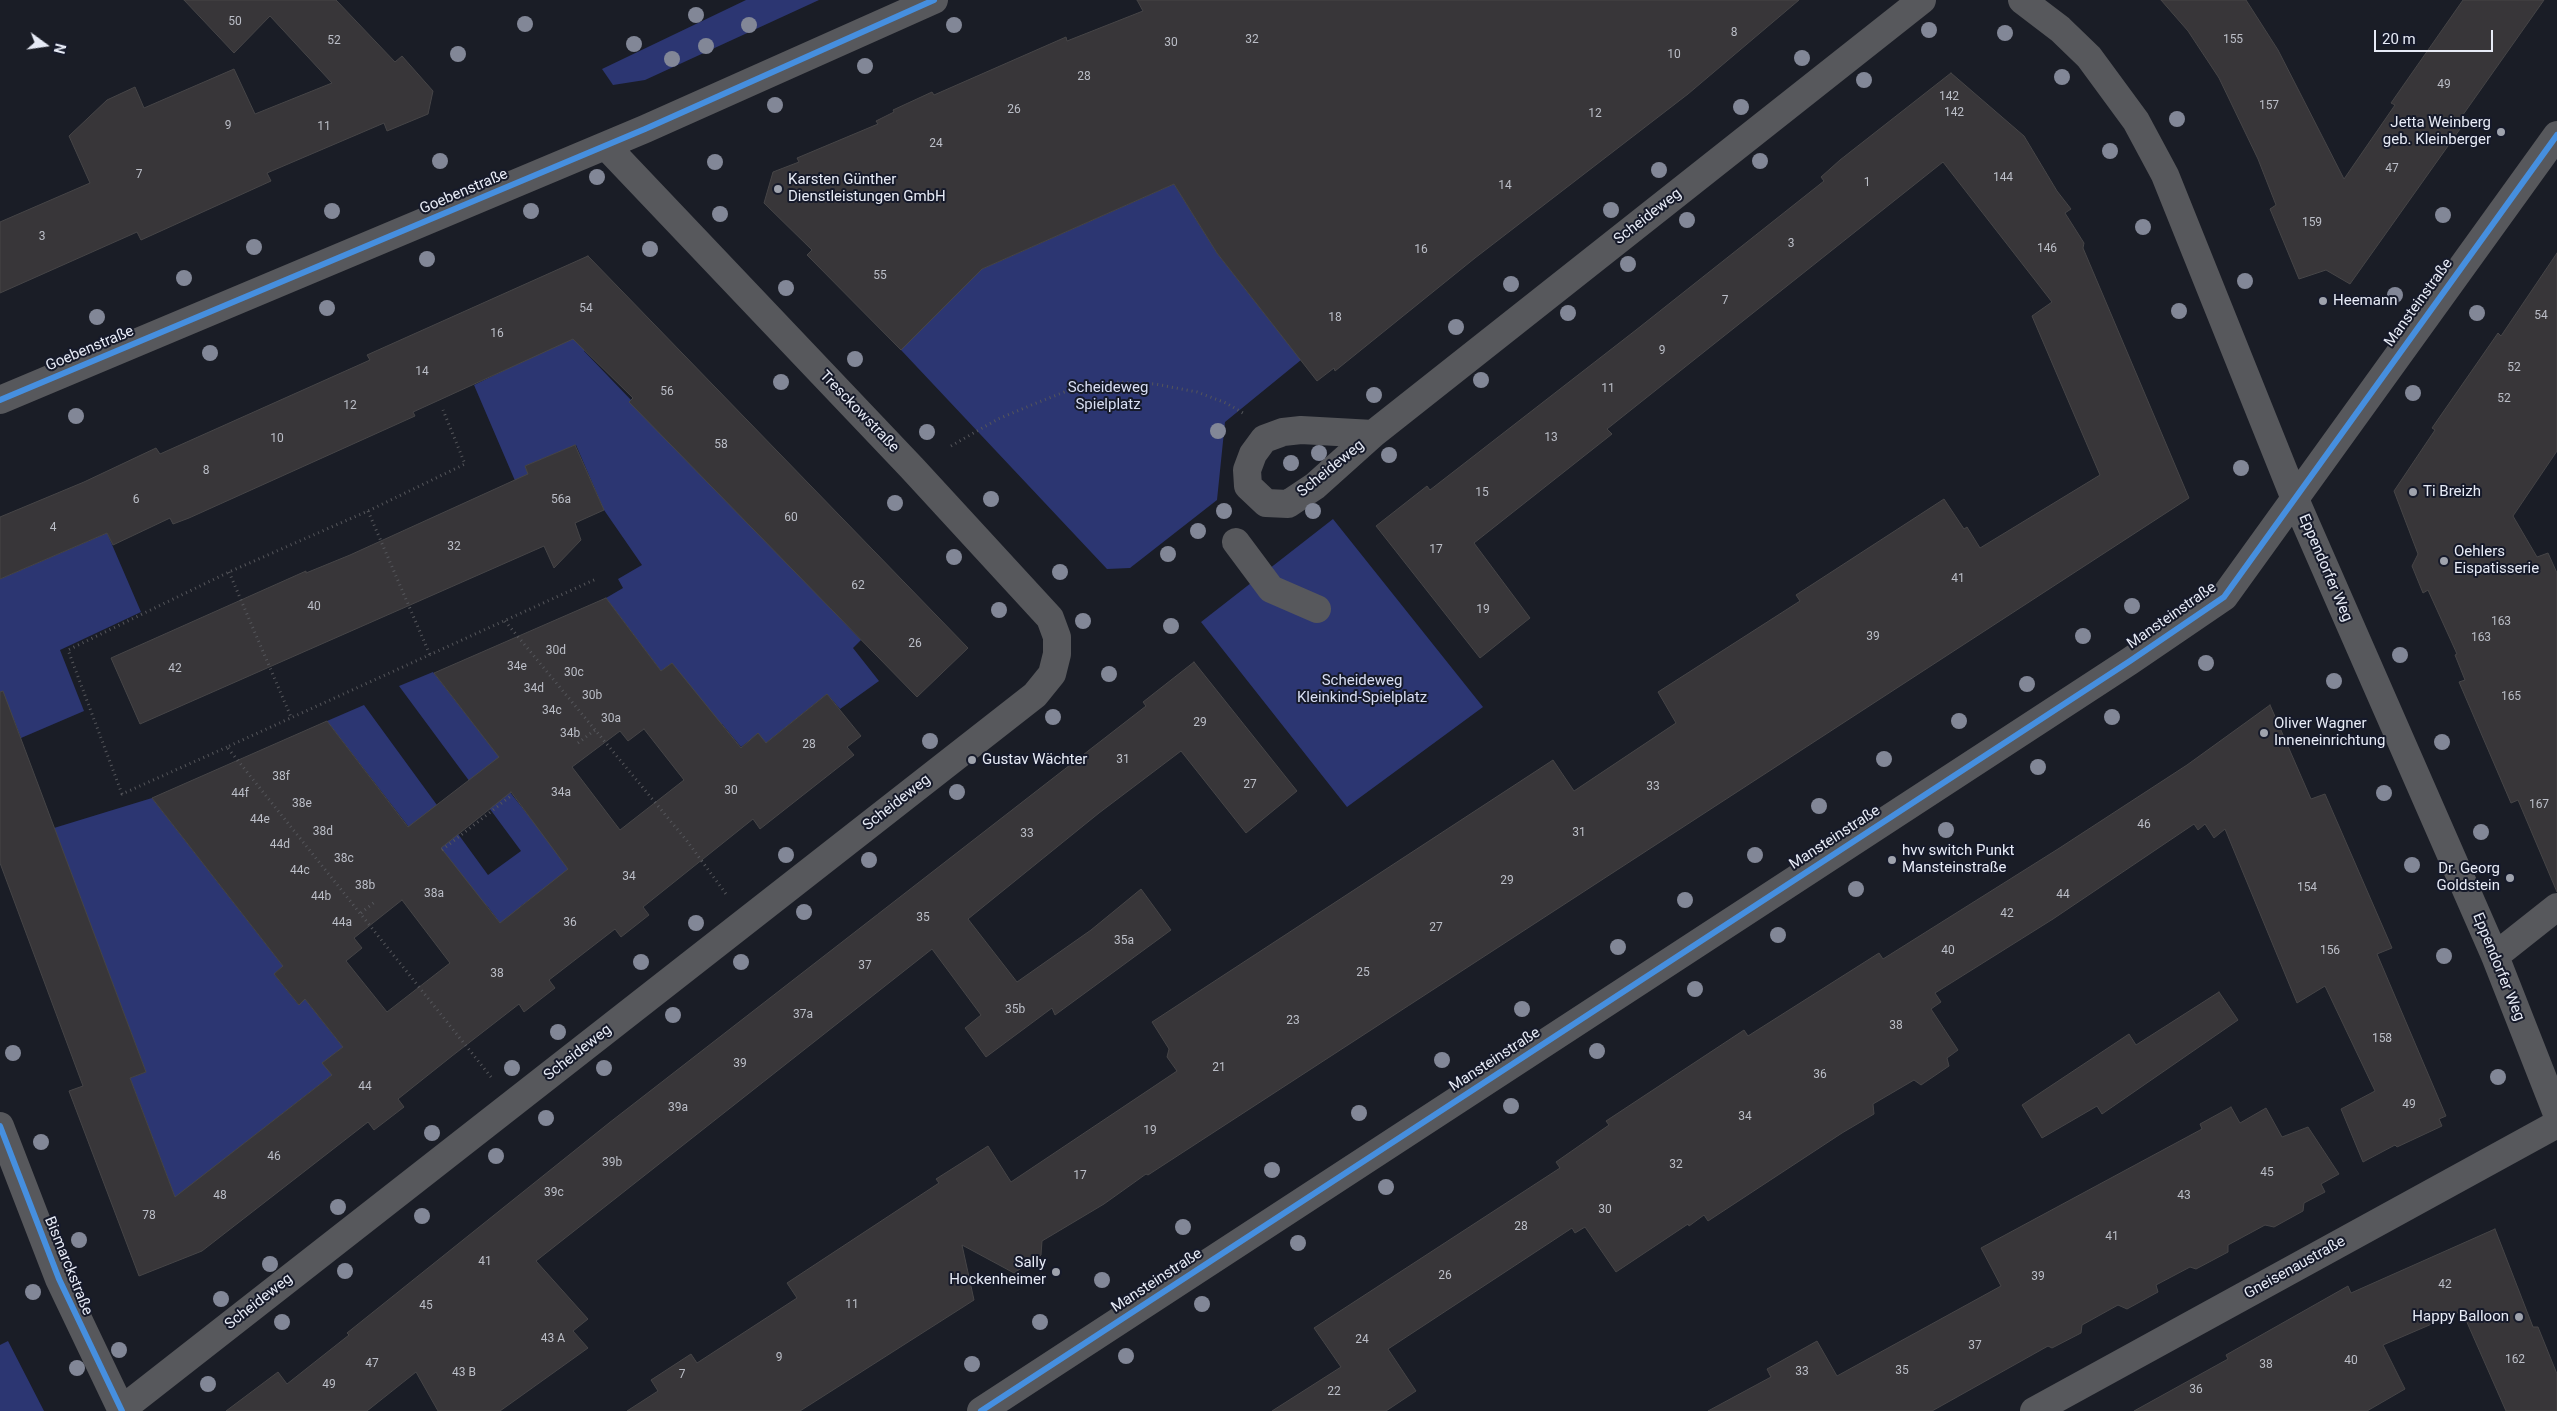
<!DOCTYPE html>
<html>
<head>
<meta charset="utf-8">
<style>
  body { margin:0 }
  #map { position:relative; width:2557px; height:1411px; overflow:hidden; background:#1a1d26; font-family:Roboto,sans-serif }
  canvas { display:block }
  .north { position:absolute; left:20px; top:20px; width:50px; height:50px; -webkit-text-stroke:4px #161a2a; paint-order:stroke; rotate:104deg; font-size:14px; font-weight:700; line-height:20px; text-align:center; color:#e7ebf6 }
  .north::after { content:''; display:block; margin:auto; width:18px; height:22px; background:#e7ebf6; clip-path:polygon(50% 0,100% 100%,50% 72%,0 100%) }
  .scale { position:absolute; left:2374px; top:30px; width:119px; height:22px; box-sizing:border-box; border:2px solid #e7ebf6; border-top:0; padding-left:6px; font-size:15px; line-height:18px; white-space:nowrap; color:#e7ebf6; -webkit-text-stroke:4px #161a2a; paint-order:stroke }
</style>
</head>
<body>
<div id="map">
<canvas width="2557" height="1411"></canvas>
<div class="north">N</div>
<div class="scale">20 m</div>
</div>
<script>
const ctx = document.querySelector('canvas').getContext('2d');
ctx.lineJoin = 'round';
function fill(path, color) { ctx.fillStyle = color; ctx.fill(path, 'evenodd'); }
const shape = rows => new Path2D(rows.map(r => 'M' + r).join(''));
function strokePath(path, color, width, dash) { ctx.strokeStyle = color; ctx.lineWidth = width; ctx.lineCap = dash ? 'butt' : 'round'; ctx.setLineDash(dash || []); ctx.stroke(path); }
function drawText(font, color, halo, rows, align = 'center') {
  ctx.font = font + ' Roboto,sans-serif'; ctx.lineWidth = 4; ctx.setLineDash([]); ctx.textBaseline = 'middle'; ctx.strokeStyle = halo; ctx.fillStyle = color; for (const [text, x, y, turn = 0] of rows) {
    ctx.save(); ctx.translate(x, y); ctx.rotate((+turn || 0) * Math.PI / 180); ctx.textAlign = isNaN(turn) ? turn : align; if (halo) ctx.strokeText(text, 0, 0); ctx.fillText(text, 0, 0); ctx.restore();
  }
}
const green = shape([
  [746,0,819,0,645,80,613,85,602,69],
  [1174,184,1217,253,1301,360,1225,422,1217,500,1130,568,1107,569,901,350,982,269],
  [585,331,584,351,861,640,853,648,879,681,840,709,827,694,766,743,758,734,741,747,722,724,714,730,672,663,661,671,606,598,623,588,618,579,642,565,604,510,576,445,525,466,532,484,519,490,474,385],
  [1333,519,1483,707,1347,807,1201,622],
  [107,533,141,612,60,650,84,711,21,738,14,720,0,725,0,579],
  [433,672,519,782,509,791,532,820,539,815,565,848,557,854,569,870,521,906,507,932,488,907,428,852,327,721,364,705,488,875,521,851,399,686],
  [152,798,283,966,274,974,298,1004,305,999,343,1047,323,1063,332,1075,222,1161,178,1205,130,1078,146,1072,54,828],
  [8,1341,44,1411,0,1411,0,1345]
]);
const building = shape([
  [184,0,336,0,395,62,402,56,433,91,428,114,387,131,384,123,267,173,271,181,141,240,137,232,0,293,0,222,90,183,69,136,107,100,135,87,144,108,234,69,255,114,332,83,270,16,234,53,184,0],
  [1137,0,1799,0,1688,94,1475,258,1335,371,1334,368,1317,381,1217,253,1174,184,982,269,901,350,807,255,812,250,764,203,773,172,799,162,797,158,878,124,876,121,894,112,893,110,932,92,934,95,1066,37,1067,41,1143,11,1137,0],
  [2161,0,2246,0,2278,50,2344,179,2395,105,2391,103,2463,0,2544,0,2460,119,2465,122,2350,284,2326,270,2299,279,2270,209,2276,205,2258,159,2219,78,2188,31,2161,0],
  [1951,73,2024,136,2057,191,2071,209,2065,213,2084,243,2083,248,2189,498,1148,1175,1146,1174,1104,1204,1042,1241,1041,1255,1014,1273,962,1245,974,1300,800,1411,627,1411,658,1391,651,1380,691,1354,697,1363,797,1298,787,1283,939,1183,936,1179,988,1146,1011,1182,1177,1071,1167,1057,1169,1049,1152,1022,1553,760,1574,791,1676,723,1658,692,1800,601,1796,595,1944,499,1964,529,1967,527,1980,548,2100,475,2032,316,2052,302,1943,162,1607,429,1612,434,1474,543,1530,618,1480,658,1376,526,1427,486,1430,490,1636,330,1824,181,1821,177,1840,160,1951,73],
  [2557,253,2557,451,2513,516,2537,557,2548,553,2557,573,2557,892,2518,800,2511,803,2459,682,2465,680,2455,655,2457,654,2428,590,2423,593,2412,566,2418,554,2394,491,2435,430,2432,428,2498,333,2501,336,2557,253],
  [588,256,968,648,917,697,629,402,633,398,573,339,413,412,415,416,189,518,173,524,170,518,113,545,107,533,0,579,0,517,84,482,156,448,160,454,370,360,367,355,588,256],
  [575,445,604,510,575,523,581,540,554,568,544,546,140,724,111,658,306,571,306,573,350,555,528,474,525,466,575,445],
  [606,598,661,671,672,663,741,748,758,733,766,743,827,694,861,736,847,747,854,755,760,829,753,819,643,907,649,915,621,937,615,929,549,980,555,988,524,1012,519,1004,452,1056,398,1099,404,1107,374,1130,368,1122,202,1251,139,1276,69,1091,83,1086,0,863,0,692,3,691,146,1072,130,1078,175,1197,332,1075,322,1063,343,1047,305,999,299,1005,274,974,283,966,152,798,327,721,408,827,499,757,434,673,606,598],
  [644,729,684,780,620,830,572,767,620,731,628,741,644,729],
  [511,792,568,869,500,923,441,848,511,792],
  [402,900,450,963,387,1012,346,961,362,948,354,938,402,900],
  [1194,662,1297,791,1246,833,1181,751,1099,813,968,919,1017,982,1091,930,1141,889,1171,930,1055,1015,1052,1008,986,1057,965,1028,981,1015,932,949,536,1261,588,1319,573,1331,588,1348,500,1411,438,1411,416,1372,367,1411,226,1411,278,1372,287,1384,349,1335,347,1333,609,1123,1146,706,1143,702,1194,662],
  [2270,705,2311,799,2325,794,2392,948,2377,954,2446,1116,2439,1119,2442,1126,2397,1147,2395,1145,2363,1162,2341,1109,2375,1091,2325,986,2297,1003,2225,829,2214,838,2205,824,2198,830,2194,824,2053,919,1935,993,1941,1002,1931,1009,1958,1050,1947,1058,1949,1066,1921,1085,1914,1080,1873,1104,1874,1114,1842,1133,1708,1221,1704,1215,1689,1226,1688,1224,1616,1272,1585,1227,1575,1233,1572,1228,1388,1349,1416,1391,1386,1411,1272,1411,1341,1367,1314,1328,1560,1168,1556,1162,1609,1125,1606,1121,1744,1030,1748,1036,1879,953,1883,959,2058,849,2187,765,2270,705],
  [2219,992,2238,1020,2102,1114,2097,1106,2042,1138,2022,1105,2129,1034,2136,1045,2219,992],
  [2231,1107,2240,1123,2266,1108,2282,1137,2308,1127,2339,1174,2321,1184,2325,1192,2304,1203,2303,1211,2274,1227,2265,1225,2228,1245,2228,1252,2196,1269,2190,1267,2156,1285,2158,1292,2127,1309,2118,1305,2082,1325,2081,1333,2052,1348,2048,1346,1932,1411,1708,1411,1771,1377,1767,1369,1817,1341,1837,1376,2001,1286,1981,1248,2202,1129,2200,1124,2231,1107],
  [2495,1229,2533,1327,2538,1327,2557,1374,2557,1411,2506,1411,2462,1311,2383,1345,2405,1389,2367,1411,2134,1411,2228,1359,2226,1355,2348,1286,2351,1293,2495,1229]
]);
const path = shape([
  [951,446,998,419,1034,404,1077,387,1115,382,1155,384,1197,392,1226,403,1243,413],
  [368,511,430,655],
  [229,572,291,717],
  [505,621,687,841,726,894],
  [578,743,595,730],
  [227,747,122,794,68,650,229,572,368,511,465,464,443,410],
  [442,850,512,795],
  [361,913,376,901],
  [491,1077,227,747,596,579]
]);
const minor = shape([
  [2022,0,2060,29,2089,57,2136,121,2165,175,2295,499,2495,956,2557,1114],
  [0,400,645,129,934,0],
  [1373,434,1301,430,1283,432,1264,439,1253,454,1247,470,1248,486,1266,503,1288,504,1315,486,1373,434,1922,0],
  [1236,542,1271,589,1317,609],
  [2495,956,2557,907],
  [0,1126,59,1279,122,1411],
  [121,1410,1035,695,1052,674,1057,654,1057,637,1050,618,912,468,606,146],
  [981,1411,2130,661,2224,597,2557,135],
  [2034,1411,2557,1124]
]);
const cycleway = shape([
  [0,400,645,129,934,0],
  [0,1126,59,1279,122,1411],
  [981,1411,2130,661,2224,597,2557,135]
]);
const trees = [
  [696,15],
  [525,24],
  [749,25],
  [954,25],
  [1929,30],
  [2005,33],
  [634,44],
  [706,46],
  [458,54],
  [1802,58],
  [672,59],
  [865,66],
  [2062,77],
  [1864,80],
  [775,105],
  [1741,107],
  [2177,119],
  [2110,151],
  [440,161],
  [1760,161],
  [715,162],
  [1659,170],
  [597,177],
  [1611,210],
  [332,211],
  [531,211],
  [720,214],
  [2443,215],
  [1687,220],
  [2143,227],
  [254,247],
  [650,249],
  [427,259],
  [1628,264],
  [184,278],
  [2245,281],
  [1511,284],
  [786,288],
  [2395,295],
  [327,308],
  [2179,311],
  [1568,313],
  [2477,313],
  [97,317],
  [1456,327],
  [210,353],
  [855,359],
  [1481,380],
  [781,382],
  [2413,393],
  [1374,395],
  [76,416],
  [1218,431],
  [927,432],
  [1319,453],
  [1389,455],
  [1291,463],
  [2241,468],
  [991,499],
  [895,503],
  [1224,511],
  [1313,511],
  [1198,531],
  [1168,554],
  [954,557],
  [1060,572],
  [2132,606],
  [999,610],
  [1083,621],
  [1171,626],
  [2083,636],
  [2400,655],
  [2206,663],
  [1109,674],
  [2334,681],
  [2027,684],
  [1053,717],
  [2112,717],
  [1959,721],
  [930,741],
  [2442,742],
  [1884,759],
  [2038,767],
  [957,792],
  [2384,793],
  [1819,806],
  [1946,830],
  [2481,832],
  [786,855],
  [1755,855],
  [869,860],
  [2412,865],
  [1856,889],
  [1685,900],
  [804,912],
  [696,923],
  [1778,935],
  [1618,947],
  [2444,956],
  [641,962],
  [741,962],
  [1695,989],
  [1522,1009],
  [673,1015],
  [558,1032],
  [1597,1051],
  [13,1053],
  [1442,1060],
  [512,1068],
  [604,1068],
  [2498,1077],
  [1511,1106],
  [1359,1113],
  [546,1118],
  [432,1133],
  [41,1142],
  [496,1156],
  [1272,1170],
  [1386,1187],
  [338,1207],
  [422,1216],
  [1183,1227],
  [79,1240],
  [1298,1243],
  [270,1264],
  [345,1271],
  [1102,1280],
  [33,1292],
  [221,1299],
  [1202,1304],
  [282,1322],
  [1040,1322],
  [119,1350],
  [1126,1356],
  [972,1364],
  [77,1368],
  [208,1384]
];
const markers = [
  [2501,132,5,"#9fa3ad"],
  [778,189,5,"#9fa3ad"],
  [2323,301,5,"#9fa3ad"],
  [2413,492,5,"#9fa3ad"],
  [2444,561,5,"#9fa3ad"],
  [2264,733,5,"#9fa3ad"],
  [972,760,5,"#9fa3ad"],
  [1892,860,5,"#9fa3ad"],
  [2510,878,5,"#9fa3ad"],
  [1056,1272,5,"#9fa3ad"],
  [2519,1317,5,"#9fa3ad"]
];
const numberNames = [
  ["50",235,22],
  ["8",1734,33],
  ["32",1252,40],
  ["155",2233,40],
  ["52",334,41],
  ["30",1171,43],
  ["10",1674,55],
  ["28",1084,77],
  ["49",2444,85],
  ["142",1949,97],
  ["157",2269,106],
  ["26",1014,110],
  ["142",1954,113],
  ["12",1595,114],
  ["9",228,126],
  ["11",324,127],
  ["24",936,144],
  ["47",2392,169],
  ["7",139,175],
  ["144",2003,178],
  ["1",1867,183],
  ["14",1505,186],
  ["159",2312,223],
  ["3",42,237],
  ["3",1791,244],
  ["146",2047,249],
  ["16",1421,250],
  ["55",880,276],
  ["7",1725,301],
  ["54",586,309],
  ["54",2541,316],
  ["18",1335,318],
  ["16",497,334],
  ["9",1662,351],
  ["52",2514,368],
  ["14",422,372],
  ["11",1608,389],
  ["56",667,392],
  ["52",2504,399],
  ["12",350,406],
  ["13",1551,438],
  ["10",277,439],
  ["58",721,445],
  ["8",206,471],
  ["15",1482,493],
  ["6",136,500],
  ["56a",561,500],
  ["60",791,518],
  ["4",53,528],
  ["32",454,547],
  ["17",1436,550],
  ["41",1958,579],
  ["62",858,586],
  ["40",314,607],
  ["19",1483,610],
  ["163",2501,622],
  ["39",1873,637],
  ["163",2481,638],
  ["26",915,644],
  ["30d",556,651],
  ["34e",517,667],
  ["42",175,669],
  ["30c",574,673],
  ["34d",534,689],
  ["30b",592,696],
  ["165",2511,697],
  ["34c",552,711],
  ["30a",611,719],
  ["29",1200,723],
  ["34b",570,734],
  ["28",809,745],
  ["31",1123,760],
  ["38f",281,777],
  ["27",1250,785],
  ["33",1653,787],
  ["30",731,791],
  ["34a",561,793],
  ["44f",240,794],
  ["38e",302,804],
  ["167",2539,805],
  ["44e",260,820],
  ["46",2144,825],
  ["38d",323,832],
  ["31",1579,833],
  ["33",1027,834],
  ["44d",280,845],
  ["38c",344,859],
  ["44c",300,871],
  ["34",629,877],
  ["29",1507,881],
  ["38b",365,886],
  ["154",2307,888],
  ["38a",434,894],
  ["44",2063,895],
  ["44b",321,897],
  ["42",2007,914],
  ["35",923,918],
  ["44a",342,923],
  ["36",570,923],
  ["27",1436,928],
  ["35a",1124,941],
  ["40",1948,951],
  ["156",2330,951],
  ["37",865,966],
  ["25",1363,973],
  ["38",497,974],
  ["35b",1015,1010],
  ["37a",803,1015],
  ["23",1293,1021],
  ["38",1896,1026],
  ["158",2382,1039],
  ["39",740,1064],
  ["21",1219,1068],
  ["36",1820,1075],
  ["44",365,1087],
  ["49",2409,1105],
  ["39a",678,1108],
  ["34",1745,1117],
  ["19",1150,1131],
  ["46",274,1157],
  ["39b",612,1163],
  ["32",1676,1165],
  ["45",2267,1173],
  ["17",1080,1176],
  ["39c",554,1193],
  ["48",220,1196],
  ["43",2184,1196],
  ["30",1605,1210],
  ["78",149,1216],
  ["28",1521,1227],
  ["41",2112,1237],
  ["41",485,1262],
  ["26",1445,1276],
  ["39",2038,1277],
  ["42",2445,1285],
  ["11",852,1305],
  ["45",426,1306],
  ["43 A",553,1339],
  ["24",1362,1340],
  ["37",1975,1346],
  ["9",779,1358],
  ["162",2515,1360],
  ["40",2351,1361],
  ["47",372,1364],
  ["38",2266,1365],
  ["35",1902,1371],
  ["33",1802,1372],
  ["43 B",464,1373],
  ["7",682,1375],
  ["49",329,1385],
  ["36",2196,1390],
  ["22",1334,1392]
];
const poiNames = [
  ["Jetta Weinberg",2491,123,"right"],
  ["geb. Kleinberger",2491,140,"right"],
  ["Karsten Günther",788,180],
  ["Dienstleistungen GmbH",788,197],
  ["Heemann",2333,301],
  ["Ti Breizh",2423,492],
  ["Oehlers",2454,552],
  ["Eispatisserie",2454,569],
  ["Oliver Wagner",2274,724],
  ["Inneneinrichtung",2274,741],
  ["Gustav Wächter",982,760],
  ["hvv switch Punkt",1902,851],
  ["Mansteinstraße",1902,868],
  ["Dr. Georg",2500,869,"right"],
  ["Goldstein",2500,886,"right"],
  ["Sally",1046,1263,"right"],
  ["Hockenheimer",1046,1280,"right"],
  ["Happy Balloon",2509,1317,"right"]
];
const streetNames = [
  ["Goebenstraße",464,192,-23],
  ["Scheideweg",1648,217,-38],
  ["Mansteinstraße",2419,303,-54],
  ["Goebenstraße",90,349,-23],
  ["Tresckowstraße",859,412,46],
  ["Scheideweg",1331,469,-39],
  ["Eppendorfer Weg",2325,568,67],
  ["Mansteinstraße",2172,616,-35],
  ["Scheideweg",897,803,-38],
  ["Mansteinstraße",1835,838,-33],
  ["Eppendorfer Weg",2498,967,68],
  ["Scheideweg",578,1053,-38],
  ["Mansteinstraße",1495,1060,-33],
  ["Bismarckstraße",68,1266,68],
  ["Gneisenaustraße",2295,1268,-29],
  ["Mansteinstraße",1157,1281,-33],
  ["Scheideweg",259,1302,-38]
];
const parkNames = [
  ["Scheideweg",1108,388],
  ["Spielplatz",1108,405],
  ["Scheideweg",1362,681],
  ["Kleinkind-Spielplatz",1362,698]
];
fill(green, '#2c3672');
fill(building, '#383639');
strokePath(building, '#464547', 1);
strokePath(path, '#55565b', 3, [1, 4]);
strokePath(minor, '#57585c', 28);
strokePath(cycleway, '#468fdf', 6);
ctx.fillStyle = '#828797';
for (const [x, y] of trees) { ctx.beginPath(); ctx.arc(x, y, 8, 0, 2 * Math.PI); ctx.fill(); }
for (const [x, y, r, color] of markers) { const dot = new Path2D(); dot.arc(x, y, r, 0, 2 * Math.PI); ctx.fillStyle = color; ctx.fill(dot); strokePath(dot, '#161a2a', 2); }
drawText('12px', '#bbbec7', null, numberNames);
drawText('15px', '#e7ebf6', '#161a2a', poiNames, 'left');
drawText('15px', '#e7ebf6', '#161a2a', streetNames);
drawText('15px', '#d8def3', '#161a2a', parkNames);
</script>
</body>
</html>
